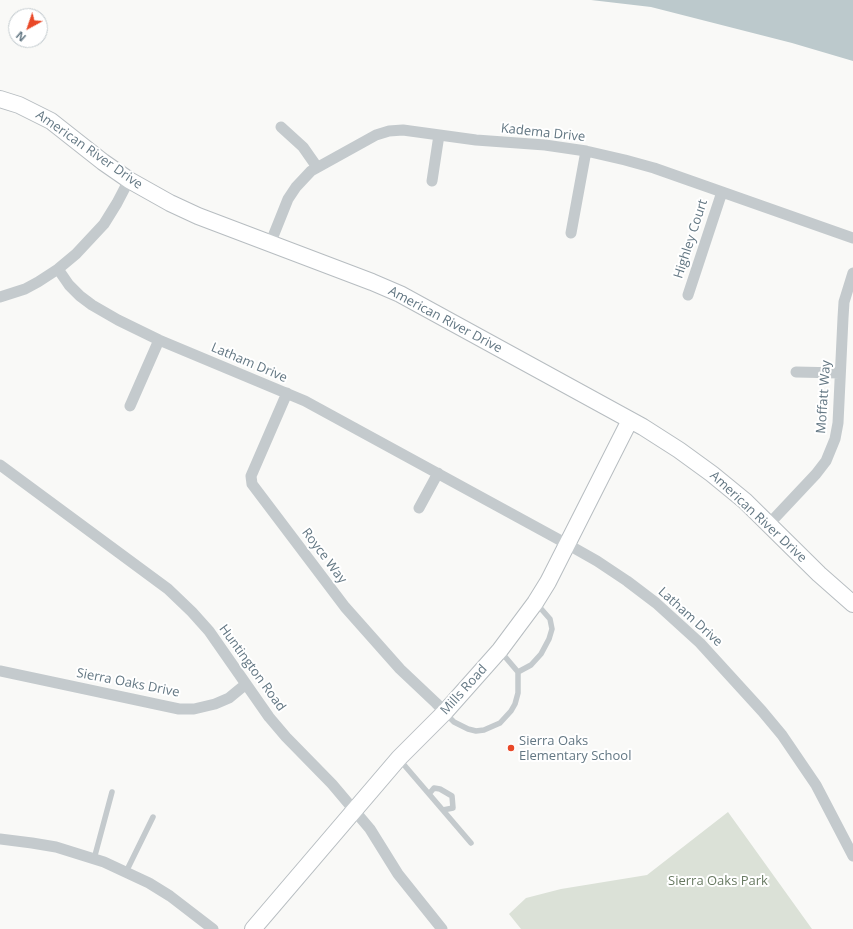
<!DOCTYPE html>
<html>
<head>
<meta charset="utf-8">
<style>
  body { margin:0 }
  #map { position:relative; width:853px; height:929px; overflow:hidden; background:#f9f9f7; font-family:"Open Sans",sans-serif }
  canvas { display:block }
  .north { position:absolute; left:8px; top:8px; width:40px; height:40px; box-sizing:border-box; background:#fff; border:1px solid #c1c9cd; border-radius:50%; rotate:220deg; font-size:11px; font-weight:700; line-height:16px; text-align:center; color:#637783 }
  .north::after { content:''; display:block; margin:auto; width:14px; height:18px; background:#e94827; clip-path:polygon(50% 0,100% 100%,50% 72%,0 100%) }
</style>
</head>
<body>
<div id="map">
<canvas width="853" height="929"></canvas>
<div class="north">N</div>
</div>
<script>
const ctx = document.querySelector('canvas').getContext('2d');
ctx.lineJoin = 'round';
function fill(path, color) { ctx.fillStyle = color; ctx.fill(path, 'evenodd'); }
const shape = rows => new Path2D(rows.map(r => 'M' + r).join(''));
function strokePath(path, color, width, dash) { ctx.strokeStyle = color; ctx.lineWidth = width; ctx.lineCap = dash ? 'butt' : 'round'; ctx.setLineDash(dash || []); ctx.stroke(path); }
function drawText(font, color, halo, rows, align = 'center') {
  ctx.font = font + ' "Open Sans",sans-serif'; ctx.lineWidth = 4; ctx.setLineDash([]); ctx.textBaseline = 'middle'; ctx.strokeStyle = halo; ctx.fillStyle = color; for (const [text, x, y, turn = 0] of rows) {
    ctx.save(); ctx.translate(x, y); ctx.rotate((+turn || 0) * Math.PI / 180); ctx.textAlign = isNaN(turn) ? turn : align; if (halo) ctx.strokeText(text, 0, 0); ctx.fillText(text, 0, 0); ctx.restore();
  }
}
const green = shape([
  [728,812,812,929,521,929,509,914,526,898,561,889,647,875]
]);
const water = shape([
  [591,0,853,0,853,61,792,43,651,7]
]);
const lane = shape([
  [501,652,518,672,531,665,541,654,549,639,552,629,550,619,536,603],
  [446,714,454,722,468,729,476,731,484,730,500,723,511,711,515,704,518,693,518,672],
  [399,759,471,843],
  [429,794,434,788,440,789,452,796,453,808,443,810],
  [94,859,112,792],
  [126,872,153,817]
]);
const street = shape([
  [281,127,303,147,317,167],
  [432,181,439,135],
  [571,233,586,151],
  [270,244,288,199,296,187,311,171,376,135,389,131,403,130,476,140,545,145,586,151,625,160,654,168,853,238],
  [58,269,69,285,80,296,92,305,118,320,159,340,305,401,567,544,597,561,627,581,656,603,700,643,762,711,782,735,816,785,853,856],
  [688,295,722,192],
  [0,297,25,289,38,282,58,269,76,254,104,224,117,203,129,180],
  [796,372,840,373],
  [287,393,251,476,252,484,345,607,400,669,436,703,445,712],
  [130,406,159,340],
  [0,465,168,589,192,612,209,631,269,717,286,737,332,784,370,829,398,874,442,929],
  [419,508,438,473],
  [769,524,816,474,826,461,835,439,838,423,843,318,844,302,853,273],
  [0,671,179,709,194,709,215,704,229,698,246,684],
  [0,839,32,843,56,847,104,862,149,883,170,896,213,929]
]);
const secondary = shape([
  [0,99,19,105,51,121,103,162,129,180,170,203,198,216,372,282,400,294,643,427,679,450,712,474,745,501,819,574,853,604],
  [253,929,399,758,445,712,500,650,535,603,548,582,630,420]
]);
const markers = [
  [511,748,4,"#e94827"]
];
const streetNames = [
  ["Kadema Drive",543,133,6],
  ["American River Drive",89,150,35],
  ["Highley Court",691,239,-72],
  ["American River Drive",445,320,28],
  ["Latham Drive",249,363,23],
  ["Moffatt Way",824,397,-86],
  ["American River Drive",758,517,43],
  ["Royce Way",324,556,53],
  ["Latham Drive",690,617,42],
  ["Huntington Road",252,668,54],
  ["Sierra Oaks Drive",128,683,11],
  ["Mills Road",464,690,-48]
];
const poiNames = [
  ["Sierra Oaks",519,741],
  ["Elementary School",519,756]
];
const parkNames = [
  ["Sierra Oaks Park",718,881]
];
fill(green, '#dbe1d7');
fill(water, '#bcc9cc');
strokePath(secondary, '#b7bdc1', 18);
strokePath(lane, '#c4cacd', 5.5);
strokePath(street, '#c4cacd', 11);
strokePath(secondary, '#fff', 16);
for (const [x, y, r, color] of markers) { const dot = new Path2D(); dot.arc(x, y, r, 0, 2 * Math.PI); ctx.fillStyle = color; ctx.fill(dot); strokePath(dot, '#fff', 1.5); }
drawText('13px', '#637783', '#fff', streetNames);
drawText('13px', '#637783', '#fff', poiNames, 'left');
drawText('13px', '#687a62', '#fff', parkNames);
</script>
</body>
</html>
